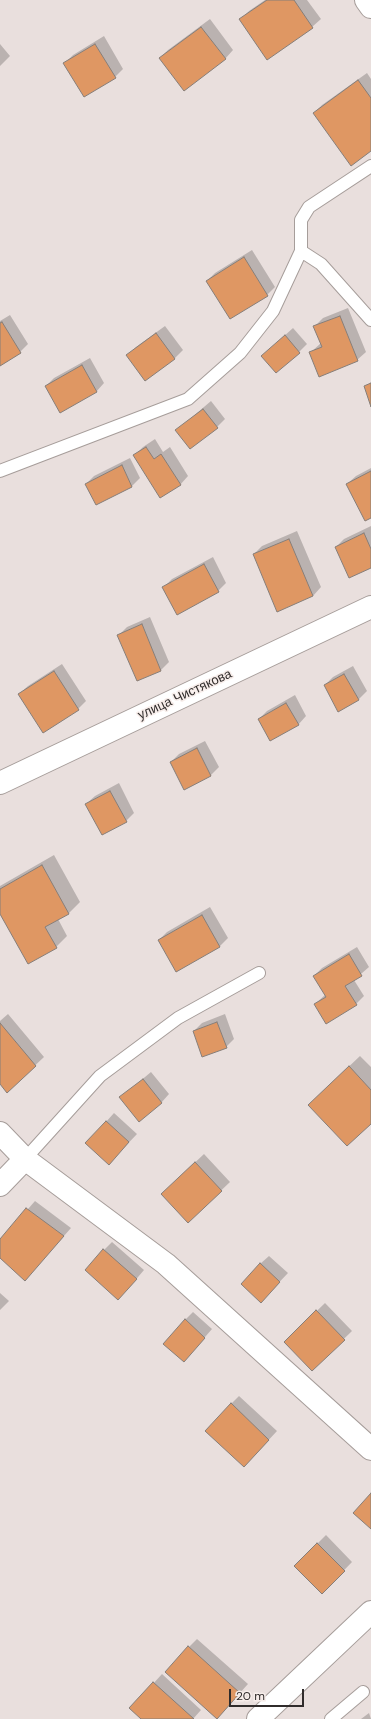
<!DOCTYPE html>
<html>
<head>
<meta charset="utf-8">
<style>
  body { margin:0 }
  #map { position:relative; width:371px; height:1719px; overflow:hidden; background:#e9dfdd; font-family:"DM Sans",sans-serif }
  canvas { display:block }
  .scale { position:absolute; left:229px; top:1689px; width:75px; height:18px; box-sizing:border-box; border:2px solid #302c2b; border-top:0; padding-left:5px; font-size:12px; line-height:14px; white-space:nowrap; color:#302c2b; -webkit-text-stroke:3px #f7edea; paint-order:stroke }
</style>
</head>
<body>
<div id="map">
<canvas width="371" height="1719"></canvas>
<div class="scale">20 m</div>
</div>
<script>
const ctx = document.querySelector('canvas').getContext('2d');
ctx.lineJoin = 'round';
function fill(path, color) { ctx.fillStyle = color; ctx.fill(path, 'evenodd'); }
const shape = rows => new Path2D(rows.map(r => 'M' + r).join(''));
function strokePath(path, color, width, dash) { ctx.strokeStyle = color; ctx.lineWidth = width; ctx.lineCap = dash ? 'butt' : 'round'; ctx.setLineDash(dash || []); ctx.stroke(path); }
function drawText(font, color, halo, rows, align = 'center') {
  ctx.font = font + ' "DM Sans",sans-serif'; ctx.lineWidth = 3; ctx.setLineDash([]); ctx.textBaseline = 'middle'; ctx.strokeStyle = halo; ctx.fillStyle = color; for (const [text, x, y, turn = 0] of rows) {
    ctx.save(); ctx.translate(x, y); ctx.rotate((+turn || 0) * Math.PI / 180); ctx.textAlign = isNaN(turn) ? turn : align; if (halo) ctx.strokeText(text, 0, 0); ctx.fillText(text, 0, 0); ctx.restore();
  }
}
const shadow = shape([
  [265,0,307,0,321,19,312,27,241,19,249,11],
  [210,19,233,50,225,59,160,58,168,50],
  [104,36,123,69,115,77,65,63,73,55],
  [0,44,10,56,0,66],
  [367,73,371,79,371,150,314,113,322,105],
  [252,250,275,287,267,295,207,281,215,273],
  [348,308,366,352,357,360,310,353,321,343,315,326,323,318],
  [10,315,28,344,20,352,0,365,0,321],
  [165,326,183,350,175,358,145,379,128,355,136,347],
  [293,328,307,344,299,352,271,348],
  [90,358,104,383,96,392,46,386,54,378],
  [211,401,225,419,217,427,177,430],
  [155,439,163,452,170,447,188,476,180,485,135,455,143,447],
  [130,458,140,478,132,486,96,503,86,484,94,476],
  [371,468,371,517,347,484,356,476],
  [371,526,371,567,336,547,344,539],
  [297,531,321,587,313,596,254,554,262,546],
  [213,557,226,583,218,591,164,587,172,579],
  [150,617,169,662,161,670,119,635,127,627],
  [62,664,86,701,78,709,19,694,28,686],
  [353,666,367,691,359,699,325,685,333,677],
  [295,695,306,716,298,725,259,719,267,711],
  [205,741,219,767,211,775,185,789,171,762,179,754],
  [119,783,134,813,126,821,86,804,95,796],
  [54,855,80,902,69,913,58,919,67,936,56,947,0,911,0,886],
  [210,907,228,938,220,946,176,971,159,940,167,932],
  [357,947,369,967,354,980,364,996,356,1004,315,1004,325,995,314,976,322,968],
  [8,1014,44,1057,7,1092,0,1082,0,1021],
  [225,1014,234,1039,226,1047,194,1031,202,1023],
  [360,1056,371,1067,371,1123,320,1094],
  [151,1072,169,1094,161,1103,121,1097],
  [114,1113,137,1134,117,1155,87,1143],
  [204,1154,230,1182,188,1222,170,1186],
  [35,1201,71,1228,25,1280,0,1257,0,1241],
  [112,1242,144,1270,127,1290,104,1250],
  [269,1256,288,1273,269,1293,260,1264],
  [0,1293,9,1301,0,1310],
  [325,1303,352,1331,312,1370,285,1342],
  [193,1312,212,1329,192,1352,185,1320],
  [239,1396,277,1431,252,1458,231,1404],
  [326,1535,352,1562,322,1593,295,1566],
  [197,1639,248,1684,217,1718,189,1647],
  [162,1674,201,1710,193,1719,143,1719,131,1708],
  [369,1713,371,1719,361,1719]
]);
const building = shape([
  [267,0,294,0,313,28,267,60,239,19,267,0],
  [201,27,226,59,184,91,159,58,201,27],
  [95,44,116,78,84,97,63,63,95,44],
  [358,80,371,98,371,151,351,166,313,113,358,80],
  [244,257,268,296,230,319,206,281,244,257],
  [340,316,358,361,319,377,309,352,322,347,313,326,340,316],
  [2,322,21,353,0,366,0,323,2,322],
  [156,333,175,359,145,381,126,355,156,333],
  [285,335,300,353,276,373,261,356,285,335],
  [82,365,97,392,60,413,45,386,82,365],
  [371,383,371,407,364,386,371,383],
  [203,409,218,428,190,449,175,430,203,409],
  [146,447,154,459,161,454,181,485,160,498,133,455,146,447],
  [122,465,132,487,96,505,85,484,122,465],
  [371,471,371,518,365,521,346,484,371,471],
  [364,533,371,549,371,568,349,578,335,547,364,533],
  [289,539,313,596,277,612,253,554,289,539],
  [204,564,219,592,177,615,162,587,204,564],
  [142,624,161,671,137,681,117,635,142,624],
  [54,671,79,710,43,733,18,694,54,671],
  [344,674,359,700,338,712,324,685,344,674],
  [286,703,299,725,270,741,258,719,286,703],
  [197,748,211,776,184,790,170,762,197,748],
  [110,791,127,822,102,835,85,804,110,791],
  [42,865,69,914,45,927,57,948,28,964,0,914,0,889,42,865],
  [202,915,220,947,176,972,158,940,202,915],
  [349,954,362,976,345,986,357,1005,326,1024,314,1004,326,997,313,976,349,954],
  [217,1022,227,1048,202,1057,193,1031,217,1022],
  [0,1023,36,1066,7,1093,0,1084,0,1023],
  [349,1066,371,1090,371,1124,347,1146,308,1105,349,1066],
  [143,1079,162,1103,139,1122,119,1097,143,1079],
  [106,1121,129,1142,109,1165,85,1143,106,1121],
  [195,1162,222,1191,188,1223,161,1194,195,1162],
  [26,1208,64,1236,25,1281,0,1258,0,1239,26,1208],
  [103,1249,137,1279,118,1300,85,1270,103,1249],
  [260,1263,280,1282,261,1303,241,1284,260,1263],
  [316,1310,345,1340,312,1371,284,1342,316,1310],
  [185,1319,205,1338,184,1362,163,1344,185,1319],
  [231,1403,269,1440,244,1467,205,1431,231,1403],
  [371,1493,371,1529,353,1513,371,1493],
  [317,1543,345,1571,322,1594,294,1566,317,1543],
  [188,1646,240,1693,217,1719,165,1672,188,1646],
  [153,1682,194,1719,141,1719,129,1708,153,1682]
]);
const service = shape([
  [301,251,321,264,371,320],
  [0,471,188,399,240,353,273,311,301,251,301,220,309,207,371,166],
  [25,1159,100,1076,178,1018,259,973],
  [331,1719,363,1692]
]);
const minor = shape([
  [366,0,371,7],
  [0,783,371,607],
  [0,1133,25,1159,166,1264,371,1449],
  [0,1185,25,1159]
]);
const tertiary = shape([
  [258,1719,371,1612]
]);
const streetNames = [
  ["улица Чистякова",185,695,-25]
];
fill(shadow, '#0003');
fill(building, '#df9763');
strokePath(building, '#867e79', 1);
strokePath(service, '#a69d9a', 14);
strokePath(minor, '#a69d9a', 24);
strokePath(tertiary, '#a69d9a', 24);
strokePath(service, '#fff', 12);
strokePath(minor, '#fff', 22);
strokePath(tertiary, '#fff', 22);
drawText('13px', '#302c2b', '#f7edea', streetNames);
</script>
</body>
</html>
